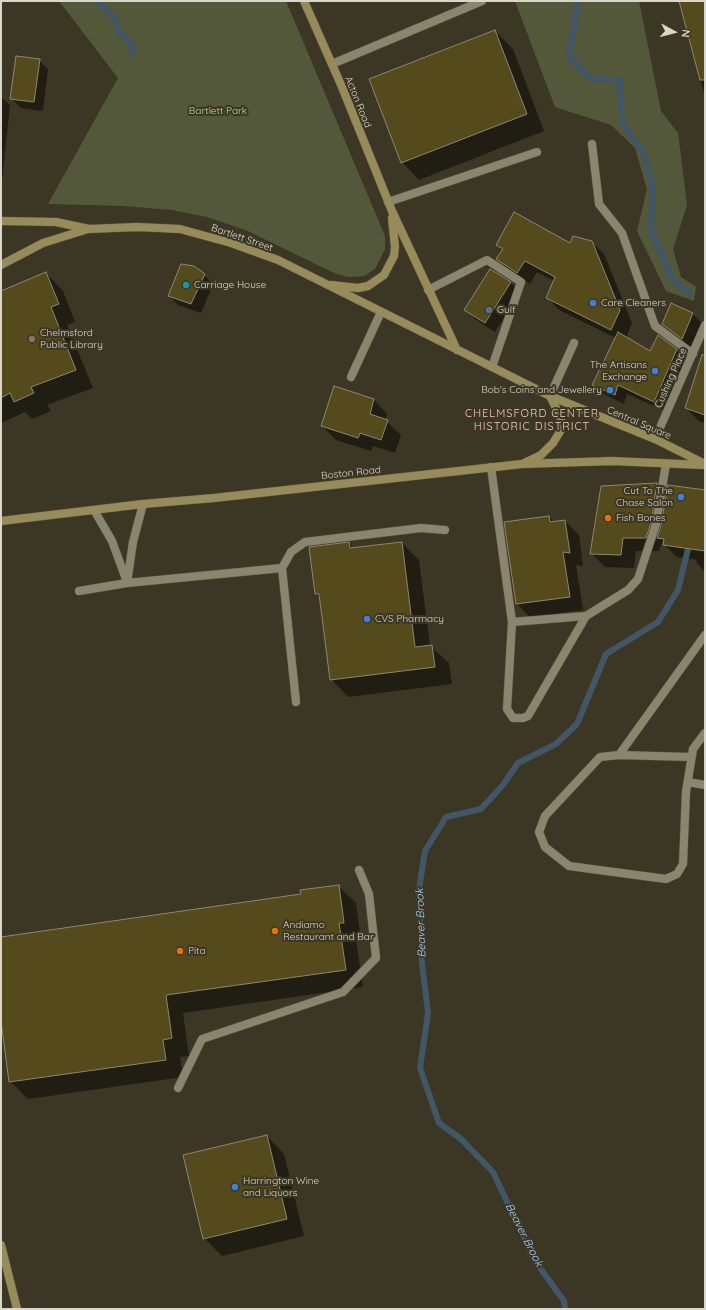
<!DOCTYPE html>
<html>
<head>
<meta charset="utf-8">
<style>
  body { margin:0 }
  #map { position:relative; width:706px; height:1310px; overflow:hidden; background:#3c3724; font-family:Quicksand,sans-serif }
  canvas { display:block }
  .frame { position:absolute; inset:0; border:2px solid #d9d6cb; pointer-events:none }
  .north { position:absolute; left:654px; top:12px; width:40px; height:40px; -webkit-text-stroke:3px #3c3724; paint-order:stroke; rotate:97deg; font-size:11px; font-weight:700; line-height:16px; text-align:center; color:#d9d6cb }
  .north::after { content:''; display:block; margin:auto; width:14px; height:18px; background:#d9d6cb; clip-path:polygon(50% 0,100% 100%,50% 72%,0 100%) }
</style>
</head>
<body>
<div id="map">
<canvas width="706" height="1310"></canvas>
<div class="frame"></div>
<div class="north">N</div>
</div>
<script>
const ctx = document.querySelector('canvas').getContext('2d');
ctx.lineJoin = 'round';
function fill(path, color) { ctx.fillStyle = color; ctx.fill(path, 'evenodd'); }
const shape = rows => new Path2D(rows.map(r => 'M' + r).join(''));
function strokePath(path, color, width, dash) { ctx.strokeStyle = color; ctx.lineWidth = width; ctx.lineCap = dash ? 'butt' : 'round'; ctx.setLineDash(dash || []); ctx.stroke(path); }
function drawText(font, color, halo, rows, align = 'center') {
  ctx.font = font + ' Quicksand,sans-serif'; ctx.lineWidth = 4; ctx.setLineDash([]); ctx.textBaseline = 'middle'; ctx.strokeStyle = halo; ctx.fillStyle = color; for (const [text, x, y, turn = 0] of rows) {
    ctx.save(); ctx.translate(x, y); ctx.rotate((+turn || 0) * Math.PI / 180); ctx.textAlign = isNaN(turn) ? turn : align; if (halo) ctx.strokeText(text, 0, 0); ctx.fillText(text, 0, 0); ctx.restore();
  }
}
const green = shape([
  [59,1,286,1,385,236,385,249,375,269,364,276,348,277,334,273,248,231,207,217,172,210,124,206,48,204,118,78],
  [515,1,639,1,661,111,678,133,687,205,673,249,681,277,696,287,694,301,666,291,637,231,647,189,635,148,611,125,555,107]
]);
const shadow = shape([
  [680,1,705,1,705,97],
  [495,31,513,49,544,131,419,180,402,162],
  [39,60,48,69,43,111,21,108,12,99],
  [1,97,10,105,1,191],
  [591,242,604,254,632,323,626,338,651,353,658,336,686,359,663,410,627,394,624,404,602,393,593,384,616,338,559,310,547,297,554,281,537,272,530,284,510,272,498,259,503,251,498,245],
  [491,270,511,283,520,292,495,332,475,319,466,310],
  [46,273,63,291,75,322,67,325,93,388,47,405,51,411,32,419,25,412,1,423,1,292],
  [204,275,213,284,201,313,178,305,169,296],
  [672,305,693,314,702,323,691,347,663,324],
  [705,370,705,423,699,421,686,408],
  [335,388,374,400,387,414,385,420,401,435,395,453,373,446,371,451,336,440,322,426],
  [657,484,667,495,705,494,705,572,696,562,697,560,677,557,662,542,659,551,636,551,634,568,605,567,591,553,602,487],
  [549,517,555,523,565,521,579,535,583,566,576,565,583,610,530,617,517,604],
  [349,543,354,549,402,543,419,560,430,646,449,663,452,684,348,697,331,679,321,599,316,594],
  [338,886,356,903,361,940,356,940,363,987,183,1013,189,1056,180,1057,183,1077,28,1099,10,1081,1,1014,1,938,302,894],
  [267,1136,284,1154,304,1236,222,1256,204,1238]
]);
const stream = shape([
  [98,1,115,19,118,32,131,42,133,55],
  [578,1,569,57,592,79,620,80,622,123,644,154,653,189,651,230,673,281,690,293],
  [565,1309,564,1301,535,1261,493,1172,461,1139,439,1123,420,1068,428,1013,422,963,419,889,425,851,446,817,481,809,503,785,518,763,556,744,577,724,606,654,658,622,678,590,690,541]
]);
const building = shape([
  [679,1,705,1,705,80,700,80,679,1],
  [495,30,527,114,401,163,369,79,495,30],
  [16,56,40,59,34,102,10,99,16,56],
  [514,212,570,243,573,236,592,241,620,310,611,330,546,298,555,277,525,261,517,273,496,259,503,249,496,245,514,212],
  [181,264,194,266,205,274,191,304,168,296,181,264],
  [490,269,511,282,485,323,464,310,490,269],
  [46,272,59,304,51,307,76,370,31,387,34,393,14,402,10,393,1,398,1,291,46,272],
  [671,303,693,313,682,339,662,324,671,303],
  [618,332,650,351,658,335,677,349,654,402,618,385,615,395,592,385,618,332],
  [702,355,705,355,705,415,685,408,702,355],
  [334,386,374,399,370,414,388,420,381,440,360,433,358,438,321,426,334,386],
  [657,483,651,523,646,538,623,538,621,555,590,554,601,486,657,483],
  [668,485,705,490,705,551,663,545,664,539,657,538,661,525,668,485],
  [549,516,550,522,565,520,570,553,563,552,570,597,516,604,504,522,549,516],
  [349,542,350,548,402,542,415,647,432,645,435,667,330,680,319,594,315,594,309,547,349,542],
  [339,885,344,923,339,923,346,970,166,995,172,1038,163,1040,166,1060,9,1082,1,1021,1,937,301,894,300,890,339,885],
  [267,1135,287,1219,203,1239,183,1155,267,1135]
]);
const lane = shape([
  [332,64,482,1],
  [592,144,599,204,622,233,655,326,693,354],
  [388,202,537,152],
  [428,290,487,260,521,282,492,367],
  [351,377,381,312],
  [550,396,574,343],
  [491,467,512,622,507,709,513,718,523,718,528,716,586,616],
  [94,510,112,541,127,582],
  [282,568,291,552,305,542,421,528,445,530],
  [127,583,133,542,143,504],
  [79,591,127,583,282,568,296,702],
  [512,622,586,616,628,590,638,579,656,524,666,464],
  [705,635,619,755,600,757,545,816,539,832,545,847,569,866,666,879,677,874,683,864,686,792,693,749,705,733],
  [619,755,691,757],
  [688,782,705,785],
  [178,1088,202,1039,343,992,376,958,369,894,359,870]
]);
const street = shape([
  [655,439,705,325]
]);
const secondary = shape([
  [304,1,342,87,392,211,457,350],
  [1,221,56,222,89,229,137,227,180,229,231,243,278,260,550,396,655,439,705,464],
  [1,265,43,243,88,229],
  [331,285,358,288,368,286,384,275,394,256,395,247,392,218],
  [524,463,541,455,553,443,561,430,561,418,550,396],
  [1,521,143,504,214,498,522,464,612,461,703,465],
  [1,1245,17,1309]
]);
const markers = [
  [186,285,4,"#0f9aa8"],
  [593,303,4,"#3f7fe0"],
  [489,310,4,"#5c6f8a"],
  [32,339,4,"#8d6e63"],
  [655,371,4,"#3f7fe0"],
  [610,390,4,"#3f7fe0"],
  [681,497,4,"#3f7fe0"],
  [608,518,4,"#e8710a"],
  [367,619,4,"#3f7fe0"],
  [275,931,4,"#e8710a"],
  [180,951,4,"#e8710a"],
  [235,1187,4,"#3f7fe0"]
];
const streetNames = [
  ["Acton Road",358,102,68],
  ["Bartlett Street",242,238,19],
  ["Cushing Place",671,378,-66],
  ["Central Square",639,423,23],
  ["Boston Road",351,473,-6]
];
const parkNames = [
  ["Bartlett Park",218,111]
];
const poiNames = [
  ["Carriage House",194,285],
  ["Care Cleaners",601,303],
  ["Gulf",497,310],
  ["Chelmsford",40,333],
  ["Public Library",40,345],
  ["The Artisans",647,365,"right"],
  ["Exchange",647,377,"right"],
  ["Bob's Coins and Jewellery",602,390,"right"],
  ["Cut To The",673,491,"right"],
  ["Chase Salon",673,503,"right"],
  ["Fish Bones",616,518],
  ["CVS Pharmacy",375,619],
  ["Andiamo",283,925],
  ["Restaurant and Bar",283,937],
  ["Pita",188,951],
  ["Harrington Wine",243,1181],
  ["and Liquors",243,1193]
];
const neighbourhoodNames = [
  ["CHELMSFORD CENTER",532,414],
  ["HISTORIC DISTRICT",532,427]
];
const waterNames = [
  ["Beaver Brook",421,923,-92],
  ["Beaver Brook",524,1235,63]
];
fill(green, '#54583a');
fill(shadow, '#0007');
strokePath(stream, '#415768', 6);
fill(building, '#554a1b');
strokePath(building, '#8c8771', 1);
strokePath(lane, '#5a5645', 9);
strokePath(street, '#5a5645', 9);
strokePath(secondary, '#5a5645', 9);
strokePath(lane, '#8a856f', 8);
strokePath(street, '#8a856f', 8);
strokePath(secondary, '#988b5a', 8);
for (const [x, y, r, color] of markers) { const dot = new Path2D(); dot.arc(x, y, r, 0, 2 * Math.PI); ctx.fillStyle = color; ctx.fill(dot); strokePath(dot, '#3c3724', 1.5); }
drawText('10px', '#d9d6cb', '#3c3724', streetNames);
drawText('10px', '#cdd98f', '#3c3724', parkNames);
drawText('10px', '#d9d6cb', '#3c3724', poiNames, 'left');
ctx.letterSpacing = '1px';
drawText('11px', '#f9c5bf', '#3c3724', neighbourhoodNames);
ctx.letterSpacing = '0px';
drawText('italic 11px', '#a4d0fc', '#3c3724', waterNames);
</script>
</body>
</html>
